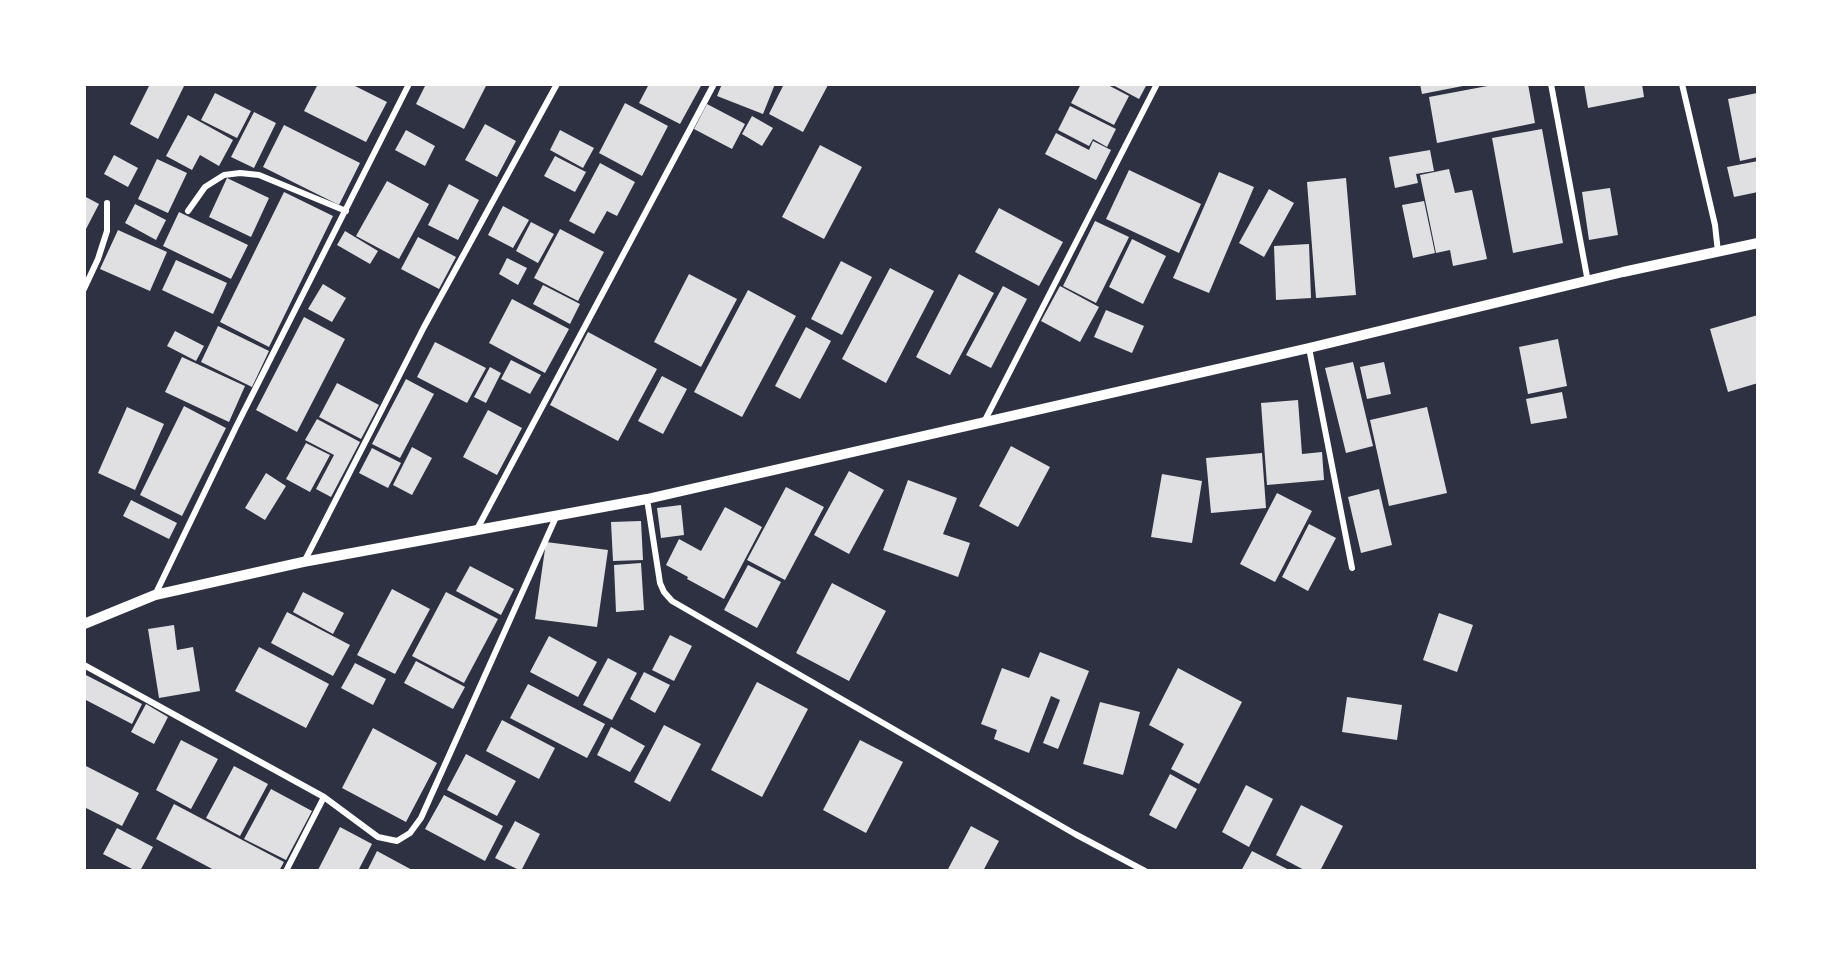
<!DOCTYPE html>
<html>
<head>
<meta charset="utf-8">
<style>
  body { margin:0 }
  #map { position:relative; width:1842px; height:955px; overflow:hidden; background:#2d3142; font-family:Cabin,sans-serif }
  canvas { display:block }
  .frame { position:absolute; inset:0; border:86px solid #fff; pointer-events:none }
</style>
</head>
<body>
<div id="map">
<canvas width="1842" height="955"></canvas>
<div class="frame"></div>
</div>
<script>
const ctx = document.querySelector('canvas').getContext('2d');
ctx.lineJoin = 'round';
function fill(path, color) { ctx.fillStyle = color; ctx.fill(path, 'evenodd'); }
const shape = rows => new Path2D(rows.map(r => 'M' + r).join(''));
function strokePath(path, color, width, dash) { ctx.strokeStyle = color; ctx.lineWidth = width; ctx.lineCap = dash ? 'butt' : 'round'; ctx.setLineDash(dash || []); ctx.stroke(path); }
const building = shape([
  [150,84,185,84,158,139,130,124],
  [318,84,351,84,387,102,366,142,304,111],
  [426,84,487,84,464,129,416,104],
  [649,84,702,84,680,124,639,103],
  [722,84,775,84,763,114,717,96],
  [784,84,828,85,803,132,769,114],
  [1081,84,1106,84,1129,96,1114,125,1071,103],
  [1111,84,1147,84,1139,99],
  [1420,84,1468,84,1468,85,1422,94],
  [1498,84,1528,84,1535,123,1437,143,1429,97],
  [1584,84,1642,84,1644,97,1588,108],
  [215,93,251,111,237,138,201,120],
  [1757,93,1758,157,1740,161,1728,99],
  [625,103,668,126,642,176,599,153],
  [707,104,745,124,732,149,694,129],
  [1070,106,1116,129,1107,147,1093,139,1089,146,1058,130],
  [254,112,276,123,254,168,231,157],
  [188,115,233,140,219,166,200,155,192,170,166,156],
  [752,116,773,128,762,146,742,134],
  [485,124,516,141,497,177,465,160],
  [284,125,360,163,339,205,263,167],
  [1542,129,1563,243,1513,253,1492,138],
  [406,130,435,146,425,166,395,150],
  [560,130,594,148,583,168,550,150],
  [1056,133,1089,150,1093,141,1111,150,1096,180,1045,154],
  [820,145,862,167,824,239,782,217],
  [1430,150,1434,171,1416,174,1418,183,1395,188,1389,157],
  [114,155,138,168,128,187,104,174],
  [555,156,586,172,575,192,544,176],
  [157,159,187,173,168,213,138,199],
  [1758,161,1758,192,1734,197,1727,167],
  [600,163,635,182,617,216,607,211,594,234,569,221],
  [1449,169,1455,193,1472,190,1487,259,1453,266,1450,250,1436,253,1420,175],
  [1129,170,1201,204,1179,253,1106,219],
  [1219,172,1254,187,1209,293,1173,278],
  [227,178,269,198,251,237,209,217],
  [1346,178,1356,295,1316,298,1307,182],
  [387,181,429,204,399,259,356,236],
  [449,184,479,200,458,240,428,225],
  [1610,188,1618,235,1589,240,1582,192],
  [1269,189,1294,203,1264,257,1239,243],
  [284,192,333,216,269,347,220,322],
  [84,196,99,204,86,229,84,227],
  [1424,201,1435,253,1413,258,1402,205],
  [135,204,166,220,156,240,125,223],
  [503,206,529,220,513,248,488,235],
  [999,208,1063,242,1039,286,975,252],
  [179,212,248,245,231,279,163,246],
  [1095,221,1129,237,1096,303,1063,286],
  [531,222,554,234,538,263,516,251],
  [560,229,604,252,578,301,534,278],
  [118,230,167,252,150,291,100,269],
  [345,231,378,251,370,264,337,245],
  [418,237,456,257,439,289,401,269],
  [1132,239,1166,256,1143,304,1109,287],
  [1309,244,1311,298,1276,300,1274,246],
  [507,258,527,268,518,285,499,274],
  [176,260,227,283,213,314,162,290],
  [841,261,872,277,842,335,811,319],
  [890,268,934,291,886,383,842,359],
  [689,274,737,299,701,367,654,342],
  [959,274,994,293,950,375,916,357],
  [323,284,346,298,332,322,308,309],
  [543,285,580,304,570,324,533,304],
  [1003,286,1027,299,991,368,966,355],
  [1060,286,1099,307,1080,342,1041,321],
  [748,290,796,316,742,417,694,392],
  [512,299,569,329,545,373,489,343],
  [1106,310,1144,326,1132,353,1094,337],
  [1758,315,1758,383,1728,392,1710,329],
  [304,317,345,339,297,432,256,410],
  [218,326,269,351,252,387,201,362],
  [806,327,831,341,800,399,775,386],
  [175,331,204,346,196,361,167,346],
  [588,332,657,369,618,441,550,405],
  [1558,339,1567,386,1528,394,1519,347],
  [435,342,486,368,467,403,417,377],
  [182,357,245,386,229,422,165,392],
  [511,360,541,375,530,394,501,379],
  [1353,362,1373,446,1346,453,1325,368],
  [1384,362,1391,394,1367,399,1360,367],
  [490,367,501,373,486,403,474,397],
  [662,376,687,389,663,434,638,421],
  [406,379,434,394,400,458,372,444],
  [337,383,379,405,361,439,319,417],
  [1562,392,1567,418,1531,424,1526,399],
  [1298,400,1302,454,1322,452,1324,480,1267,485,1261,403],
  [184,406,226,428,182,516,140,495],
  [127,407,164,424,135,490,98,473],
  [1427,407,1447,493,1389,506,1370,420],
  [488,410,522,428,497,475,463,457],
  [317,419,360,442,331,497,316,489,334,455,305,440],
  [306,443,330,455,310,492,286,479],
  [1011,446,1050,467,1018,527,979,506],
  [412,447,432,458,412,495,393,485],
  [372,448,401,463,388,488,359,473],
  [1262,453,1266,508,1211,513,1206,458],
  [849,471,884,490,849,554,814,535],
  [266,473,286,486,265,520,245,508],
  [1162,474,1202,481,1192,543,1151,537],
  [908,480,957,498,943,534,970,543,958,577,883,550],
  [786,487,824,507,785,580,747,560],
  [1379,489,1392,545,1361,553,1348,497],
  [1277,493,1312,511,1275,582,1240,564],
  [131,500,177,523,169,539,123,516],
  [681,505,684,535,661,538,657,508],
  [725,507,762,527,724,599,687,579,688,577,666,565,679,539,701,551],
  [641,521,643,560,613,561,611,522],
  [1309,524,1336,538,1308,591,1282,577],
  [546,542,608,550,597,627,535,619],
  [641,563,644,610,616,612,614,565],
  [748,565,781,582,757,628,724,610],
  [470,566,514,589,501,615,456,591],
  [832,583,886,611,849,681,796,653],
  [392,589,430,609,395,674,357,655],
  [303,592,344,613,333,634,293,612],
  [446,592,498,619,464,683,412,656],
  [287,612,350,645,333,676,271,643],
  [1439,613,1473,625,1457,672,1423,660],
  [174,625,177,650,193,647,200,691,159,698,148,629],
  [670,635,692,646,674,681,652,670],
  [549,636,597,662,578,697,530,672],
  [259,647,329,684,306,728,235,691],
  [1040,652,1089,671,1058,749,1043,743,1060,700,1051,696,1029,753,994,739,997,730,981,724,1002,668,1029,678],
  [608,658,637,673,612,720,583,705],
  [416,661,465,687,453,709,404,683],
  [355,663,386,679,373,705,341,688],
  [1178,668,1242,702,1199,784,1171,769,1184,744,1149,725],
  [644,672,670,685,655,713,630,699],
  [84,674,142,704,132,724,84,699],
  [757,682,808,709,762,797,711,770],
  [528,684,605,724,587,758,510,718],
  [1347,697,1402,705,1397,740,1342,732],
  [1100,702,1140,712,1123,775,1083,764],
  [146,704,168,717,154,744,131,732],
  [502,720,555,748,539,779,486,751],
  [664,725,701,744,670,802,634,782],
  [611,727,645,746,630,772,597,755],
  [373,728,437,763,406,822,342,788],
  [181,740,218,759,191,809,156,790],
  [860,740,903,762,866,833,823,810],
  [466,754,516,781,497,816,447,790],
  [84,765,139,793,122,826,84,807],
  [234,766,268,784,240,836,206,818],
  [1170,774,1197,789,1176,829,1149,815],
  [1246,785,1273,799,1249,847,1222,832],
  [271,789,312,811,286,860,244,839],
  [444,795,503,826,485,861,425,829],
  [174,804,284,862,279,871,216,871,156,839],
  [1301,805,1343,826,1320,871,1306,871,1276,855],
  [515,821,540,834,521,871,495,858],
  [971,826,999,841,983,871,947,871],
  [340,827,372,844,358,871,320,871,318,870],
  [117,828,153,847,140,871,136,871,103,854],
  [377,851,414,871,367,871],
  [1252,851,1291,871,1241,871]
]);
const minor = shape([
  [1551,84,1588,282],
  [1682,84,1715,225,1718,252],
  [188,211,205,187,224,175,240,173,259,175,346,211],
  [84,289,98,259,107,231,107,203],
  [1309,348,1352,568],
  [984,422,1157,84],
  [647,499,660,583,664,592,672,601,1075,834,1145,871],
  [476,531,714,84],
  [304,562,424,327,557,84],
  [155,595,237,425,409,84],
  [84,665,324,797,378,837,397,841,410,833,421,818,556,517],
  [286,871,324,797]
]);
const tertiary = shape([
  [84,624,155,595,303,562,647,499,1309,348,1623,272,1758,243]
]);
fill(building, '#e0e0e3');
strokePath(minor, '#fff', 6);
strokePath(tertiary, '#fff', 10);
</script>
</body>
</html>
